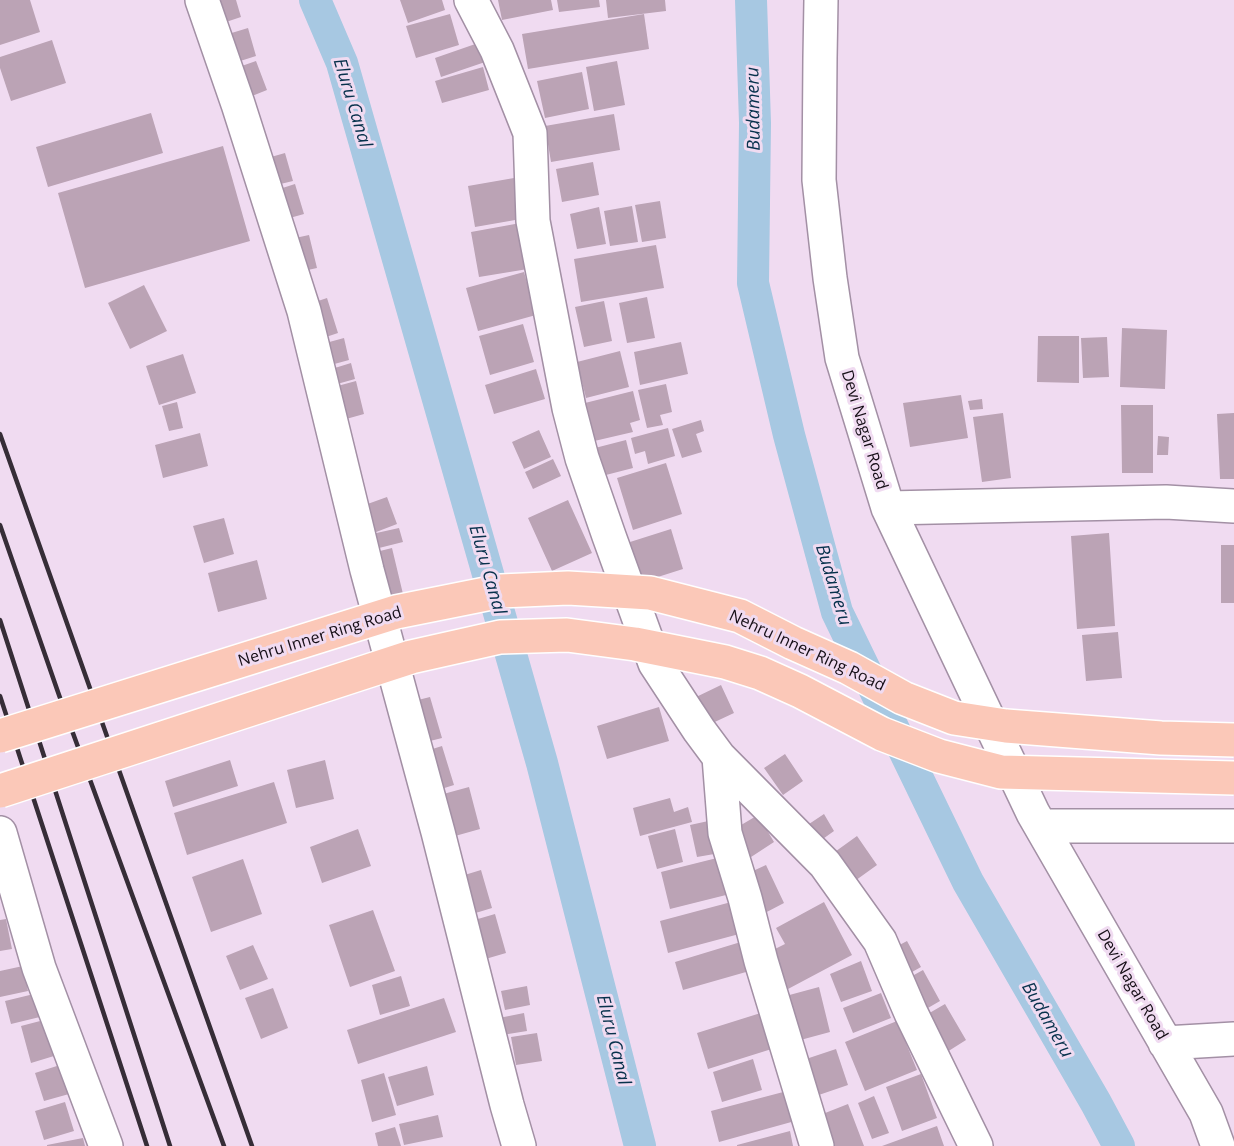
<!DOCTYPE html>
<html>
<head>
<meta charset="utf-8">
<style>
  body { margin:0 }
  canvas { display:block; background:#f0dbf1 }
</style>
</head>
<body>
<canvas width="1234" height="1146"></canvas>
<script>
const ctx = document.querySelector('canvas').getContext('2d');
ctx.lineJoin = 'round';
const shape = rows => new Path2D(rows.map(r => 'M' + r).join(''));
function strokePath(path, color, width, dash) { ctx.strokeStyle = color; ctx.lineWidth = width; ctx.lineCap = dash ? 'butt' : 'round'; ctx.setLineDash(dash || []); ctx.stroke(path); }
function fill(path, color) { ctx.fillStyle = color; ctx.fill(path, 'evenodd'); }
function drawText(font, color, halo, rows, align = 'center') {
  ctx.font = font + ' "Open Sans",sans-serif'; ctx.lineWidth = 6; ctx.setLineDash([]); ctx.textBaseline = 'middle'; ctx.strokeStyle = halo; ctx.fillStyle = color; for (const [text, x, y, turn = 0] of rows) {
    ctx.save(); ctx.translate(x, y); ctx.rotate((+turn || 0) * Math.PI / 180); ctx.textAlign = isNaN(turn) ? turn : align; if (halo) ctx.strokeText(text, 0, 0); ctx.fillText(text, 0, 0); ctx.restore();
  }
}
const canal = shape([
  [315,0,342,63,542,763,640,1146],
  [751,0,755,123,753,283,789,435,837,612,968,882,1096,1103,1119,1146]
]);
const building = shape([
  [0,0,30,0,40,32,0,45],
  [220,0,236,0,241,17,226,22],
  [400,0,442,0,445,10,408,23],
  [498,0,551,0,553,10,502,20],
  [557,0,599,0,600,7,559,12],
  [606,0,665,0,666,11,608,18],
  [450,14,459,45,416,58,406,26],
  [644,14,649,49,528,69,522,34],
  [248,28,256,56,234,63,225,35],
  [52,40,66,83,11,101,0,68,0,57],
  [484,41,491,60,441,77,435,58],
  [256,61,267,90,247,98,236,68],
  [617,61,625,105,594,111,586,67],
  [483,67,489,90,442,103,435,81],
  [582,72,589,109,545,118,537,81],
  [151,113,163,153,48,187,36,147],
  [614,114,620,150,551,162,545,126],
  [223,146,250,241,85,288,58,193],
  [285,153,293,181,272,186,264,159],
  [593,162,599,195,562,202,556,169],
  [514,178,521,219,475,227,468,186],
  [295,184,304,214,279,221,270,192],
  [660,201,666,238,642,242,635,205],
  [632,206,638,242,610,246,604,211],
  [599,207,606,244,577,249,570,214],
  [526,222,534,268,479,277,471,232],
  [309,235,317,268,294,273,286,240],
  [656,245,664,288,581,302,574,259],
  [524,272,536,315,478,331,466,288],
  [144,285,167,331,130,349,108,303],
  [647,297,655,338,627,343,619,303],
  [327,298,338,333,317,340,306,305],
  [604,301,612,341,584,347,575,307],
  [523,324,534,362,490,375,479,336],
  [1122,328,1167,330,1165,389,1120,387],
  [1038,336,1079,336,1079,383,1037,382],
  [1107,337,1109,377,1083,378,1081,338],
  [344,338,349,360,327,366,322,344],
  [681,342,688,374,640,385,634,352],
  [620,351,629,387,586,398,577,362],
  [183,354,196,393,159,405,146,366],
  [351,363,355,379,330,386,325,371],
  [536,369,545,399,494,414,485,385],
  [356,381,364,414,339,421,330,388],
  [666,384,672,412,660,415,663,425,647,428,638,390],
  [633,391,640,420,630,423,633,432,590,442,581,404],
  [961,395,968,438,910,447,903,403],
  [982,399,983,409,970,410,968,401],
  [177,402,183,428,169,431,162,406],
  [1121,405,1153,405,1153,473,1122,473],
  [1003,413,1011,478,982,482,973,417],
  [1234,413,1234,479,1220,479,1217,414],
  [701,420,704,431,696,434,702,452,682,458,672,429],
  [668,428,675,456,648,464,645,451,635,454,631,438],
  [539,430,551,457,524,469,512,442],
  [200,433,208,466,163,478,155,445],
  [1158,436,1169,437,1168,455,1157,455],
  [626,440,633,468,602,476,595,448],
  [553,459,561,476,533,489,525,472],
  [666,463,682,514,633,530,617,478],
  [387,497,397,524,371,534,362,506],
  [568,500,592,553,552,571,528,518],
  [224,518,234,554,204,563,193,526],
  [399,528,403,542,375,549,372,534],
  [671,529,683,569,642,582,630,542],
  [1109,533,1115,626,1077,629,1071,536],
  [1221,545,1234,545,1234,603,1221,603],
  [392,548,403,594,383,599,372,553],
  [257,560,267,599,218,612,208,573],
  [1118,632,1122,678,1086,681,1082,635],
  [721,685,734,713,704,727,692,699],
  [430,697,442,738,426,742,414,701],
  [659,707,669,741,607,759,597,726],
  [442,746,454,785,438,790,426,751],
  [785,754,803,781,783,795,764,768],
  [230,760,238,786,173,807,165,781],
  [325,760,334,799,296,808,287,770],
  [274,782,287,823,187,855,174,813],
  [469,787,480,829,448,838,436,796],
  [670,798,674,812,688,807,692,822,640,836,633,808],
  [824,814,834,831,820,841,809,824],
  [758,815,774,842,748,859,731,831],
  [713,820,720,853,697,857,690,825],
  [358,829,371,866,322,883,310,847],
  [675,829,683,862,657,869,648,836],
  [857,836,877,865,852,883,832,854],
  [725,856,734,893,670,909,661,872],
  [243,859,262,914,211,932,192,877],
  [766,865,784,903,761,915,742,876],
  [481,870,492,908,469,915,458,877],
  [735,901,743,933,668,953,660,921],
  [824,902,852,955,788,989,769,952,785,944,776,928],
  [373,910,395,971,350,987,329,925],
  [495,914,506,953,482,960,471,921],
  [6,919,12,949,0,951,0,920],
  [744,941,753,970,683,990,675,962],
  [907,941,921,967,903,977,890,950],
  [253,945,268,979,240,990,226,956],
  [861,961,872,991,841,1002,830,974],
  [23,966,28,991,0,997,0,971],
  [923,970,940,1001,921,1012,903,981],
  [401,976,410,1006,380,1015,372,985],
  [527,986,530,1005,505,1010,501,991],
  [819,987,830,1032,793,1042,782,997],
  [273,988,288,1028,261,1039,245,998],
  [38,993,44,1016,11,1024,5,1001],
  [881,993,891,1018,853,1033,843,1008],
  [444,998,456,1032,358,1064,347,1030],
  [945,1004,966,1040,947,1052,926,1015],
  [767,1011,778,1047,708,1069,697,1033],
  [524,1013,527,1031,502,1035,499,1018],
  [44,1020,54,1056,31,1063,21,1026],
  [897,1021,917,1070,865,1091,845,1042],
  [537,1033,542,1061,516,1065,511,1037],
  [836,1049,848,1085,810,1098,797,1062],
  [753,1059,762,1090,722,1102,713,1072],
  [60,1065,69,1094,44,1101,35,1073],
  [427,1066,434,1095,397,1106,388,1077],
  [384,1073,396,1115,372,1122,361,1080],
  [921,1074,937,1118,902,1131,886,1087],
  [787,1091,795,1121,719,1142,711,1111],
  [874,1096,889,1133,872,1139,858,1103],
  [65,1102,74,1131,44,1140,35,1111],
  [848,1104,864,1146,826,1146,815,1117],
  [438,1115,443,1137,404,1145,399,1124],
  [937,1126,944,1146,882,1146],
  [395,1127,401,1146,378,1146,375,1133],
  [790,1131,793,1146,737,1146,737,1145],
  [83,1138,85,1146,47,1146,47,1145]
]);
const minor = shape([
  [202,0,238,104,304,311,367,570,438,832,507,1105,519,1146],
  [471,0,497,50,530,133,533,221,569,408,582,458,609,536,655,663,699,730,719,757,825,864,880,941,911,1013,976,1146],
  [821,0,820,58,819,180,830,278,842,358,888,508,1033,813,1206,1113,1218,1146],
  [888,508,1166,502,1234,506],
  [719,757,725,833,745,898,761,961,817,1146],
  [1041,826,1234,826],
  [0,833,39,968,106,1146],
  [1165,1043,1234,1039]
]);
const rail = shape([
  [0,434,252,1146],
  [0,525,59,695,224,1146],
  [0,620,170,1146],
  [0,696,147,1146]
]);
const majorBridge = shape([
  [0,736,396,612,501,591,568,588,650,593,740,616,793,643,849,668,903,698,954,718,1006,726,1161,738,1234,740],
  [0,791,411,657,500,637,567,635,635,644,725,662,760,673,800,691,882,734,939,756,1001,772,1234,778]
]);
const streetNames = [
  ["Devi Nagar Road",864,430,73],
  ["Nehru Inner Ring Road",320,637,-17],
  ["Nehru Inner Ring Road",807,651,25],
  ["Devi Nagar Road",1132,985,60]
];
const waterNames = [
  ["Eluru Canal",352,103,73],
  ["Budameru",754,109,-91],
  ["Eluru Canal",487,570,74],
  ["Budameru",833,585,73],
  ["Budameru",1047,1020,60],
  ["Eluru Canal",613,1040,76]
];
strokePath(canal, '#a7c8e2', 32);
fill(building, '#bba3b5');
strokePath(minor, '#a390a5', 36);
strokePath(minor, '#fff', 33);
strokePath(rail, '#362d37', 4.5);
strokePath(majorBridge, '#fff', 36, []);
strokePath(majorBridge, '#fbc8b8', 33);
drawText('16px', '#150e16', '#f0dbf1', streetNames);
drawText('italic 18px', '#07314c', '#f0dbf1', waterNames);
</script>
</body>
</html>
